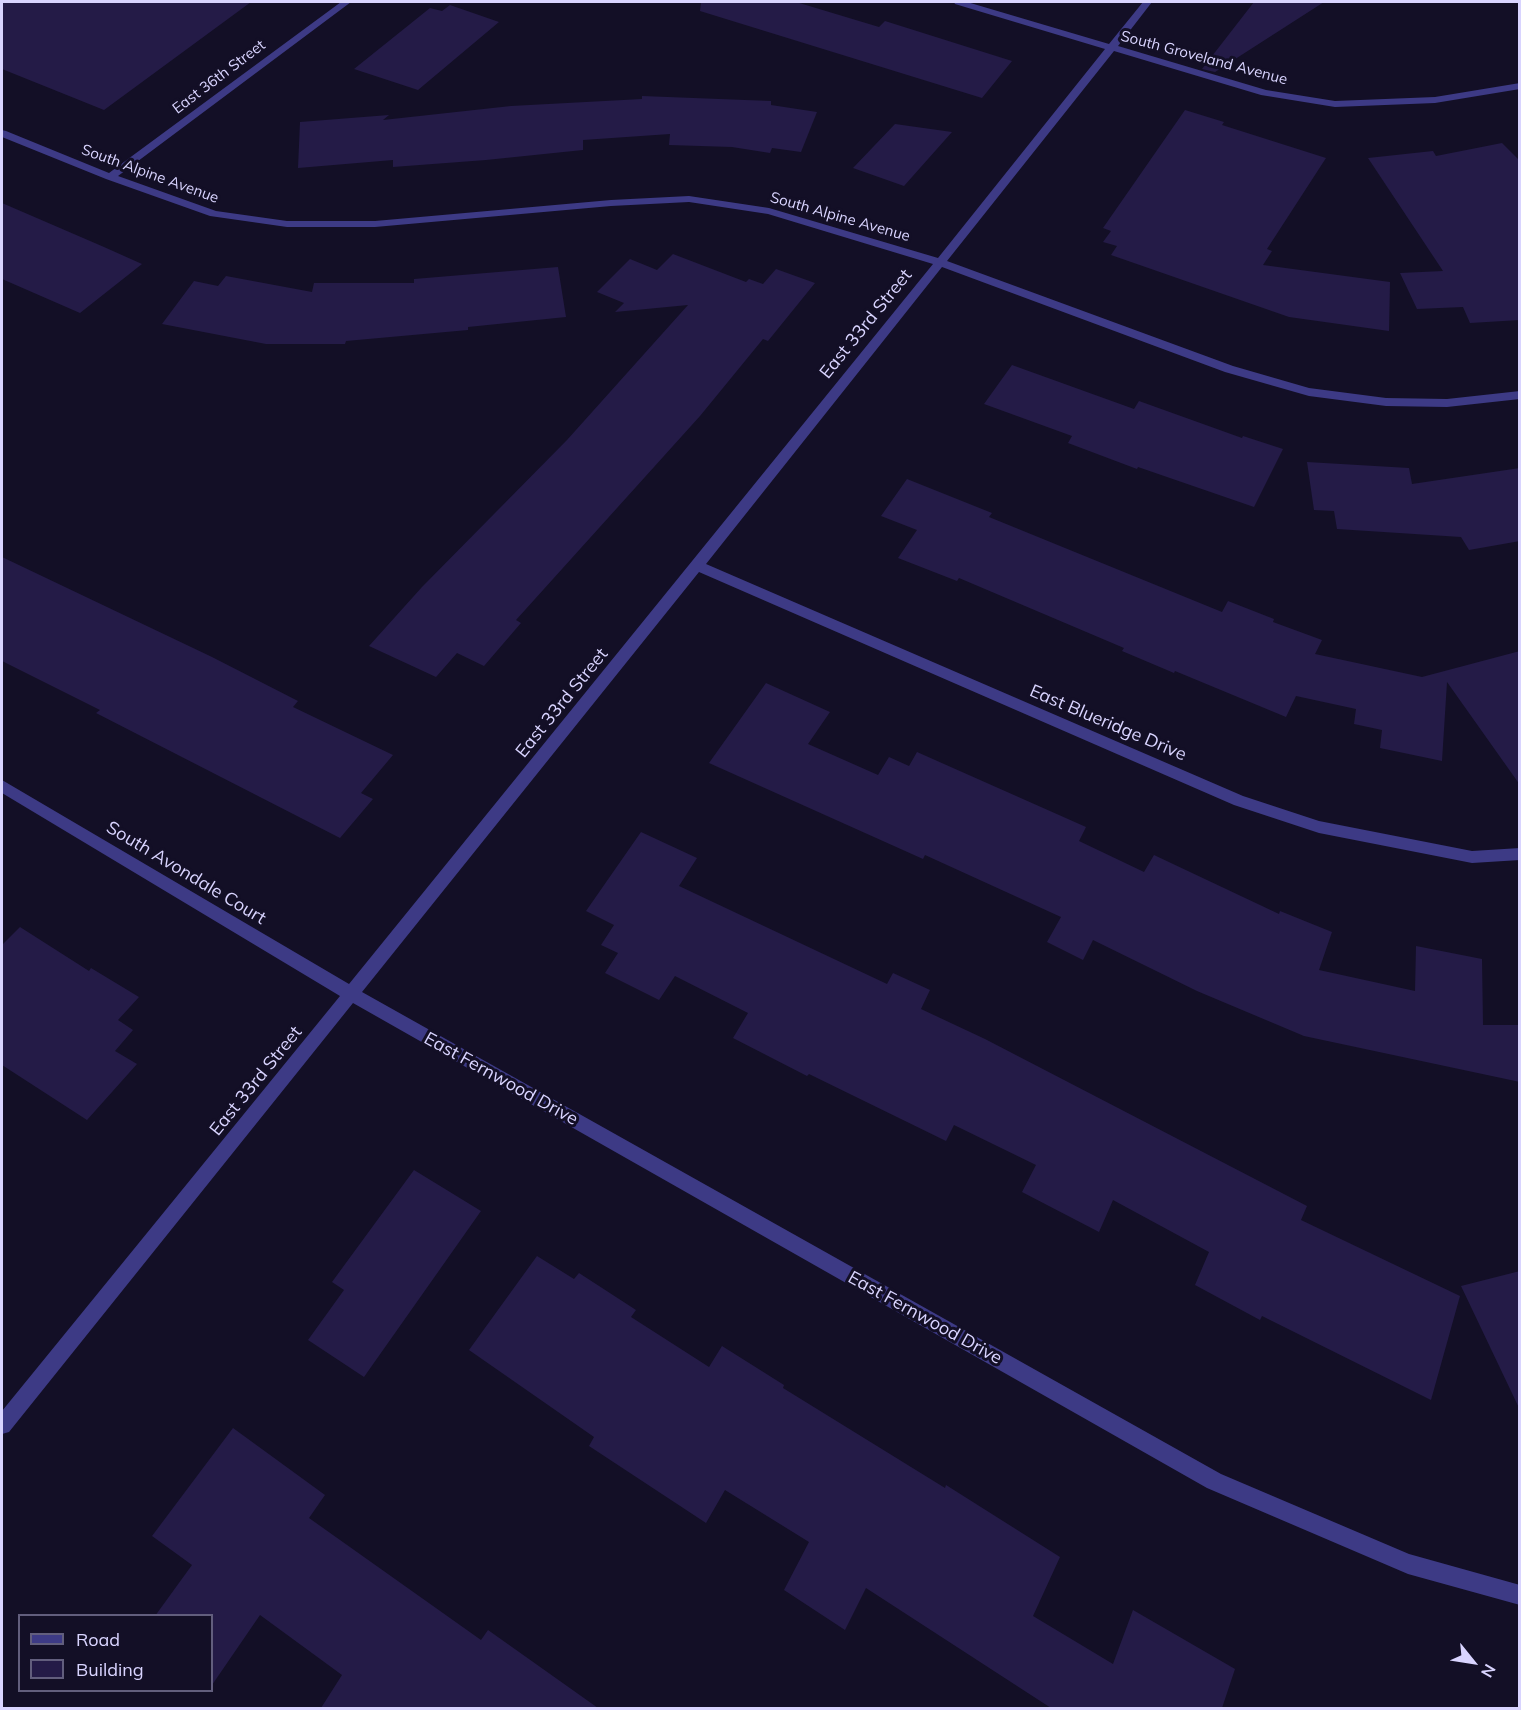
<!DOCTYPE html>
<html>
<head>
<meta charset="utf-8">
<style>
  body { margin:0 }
  #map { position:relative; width:1521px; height:1710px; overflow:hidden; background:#130f26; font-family:Mulish,sans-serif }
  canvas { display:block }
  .frame { position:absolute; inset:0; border:3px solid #d9d4ff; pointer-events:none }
  .legend { position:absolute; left:18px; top:1614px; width:195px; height:78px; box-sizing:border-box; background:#130f26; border:2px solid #625e7d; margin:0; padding:8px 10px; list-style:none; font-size:18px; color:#d9d4ff }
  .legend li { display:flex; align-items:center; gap:12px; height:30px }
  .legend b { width:30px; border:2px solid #625e7d }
  .north { position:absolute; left:1443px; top:1632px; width:60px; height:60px; -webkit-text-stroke:4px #130f26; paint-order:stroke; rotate:120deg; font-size:16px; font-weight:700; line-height:24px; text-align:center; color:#d9d4ff }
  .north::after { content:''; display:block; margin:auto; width:21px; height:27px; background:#d9d4ff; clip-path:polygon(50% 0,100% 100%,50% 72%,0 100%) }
</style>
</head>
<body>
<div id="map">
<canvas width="1521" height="1710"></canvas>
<div class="frame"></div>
<ul class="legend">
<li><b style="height:8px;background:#3d3a85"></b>Road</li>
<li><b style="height:16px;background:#241b47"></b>Building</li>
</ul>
<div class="north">N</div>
</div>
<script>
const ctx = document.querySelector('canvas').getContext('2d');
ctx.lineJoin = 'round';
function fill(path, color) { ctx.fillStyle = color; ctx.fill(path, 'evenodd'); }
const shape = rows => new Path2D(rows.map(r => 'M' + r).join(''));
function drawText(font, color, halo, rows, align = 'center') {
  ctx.font = font + ' Mulish,sans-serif'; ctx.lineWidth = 6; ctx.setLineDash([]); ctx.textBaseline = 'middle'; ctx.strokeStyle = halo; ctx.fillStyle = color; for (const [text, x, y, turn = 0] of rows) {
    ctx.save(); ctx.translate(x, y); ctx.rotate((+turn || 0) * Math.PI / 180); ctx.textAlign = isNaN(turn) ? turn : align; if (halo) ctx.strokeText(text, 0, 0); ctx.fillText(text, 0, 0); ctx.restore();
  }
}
const building = shape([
  [2,2,251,2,104,110,2,69],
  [701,2,796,2,879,27,885,21,1012,61,982,98,700,11],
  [1254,2,1324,2,1215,72,1202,69],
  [450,5,499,22,418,90,354,69,430,8,442,11],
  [642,96,771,101,771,105,817,112,801,152,772,148,770,153,732,147,669,145,670,134,583,140,583,150,486,160,393,167,393,160,298,168,300,122,389,115,383,120,511,106,642,99],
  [1185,110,1224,122,1222,125,1326,158,1267,249,1272,251,1263,265,1390,282,1389,331,1289,317,1111,255,1117,246,1103,242,1111,231,1103,228],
  [895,124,952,132,904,186,853,168],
  [1502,143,1520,161,1520,320,1470,323,1463,307,1417,309,1400,273,1443,271,1368,158,1433,151,1436,156],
  [2,203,104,247,142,264,80,313,2,279],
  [673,254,746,282,749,279,763,284,776,269,815,283,768,341,763,339,700,416,516,620,521,623,484,666,457,653,436,677,369,646,422,587,567,440,688,305,615,312,624,303,597,292,630,259,657,270],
  [558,267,566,317,468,327,468,330,346,341,345,344,266,344,162,324,194,281,218,286,226,276,312,292,314,283,414,283,414,279],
  [1012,365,1134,409,1139,401,1242,438,1243,436,1283,449,1254,507,1138,467,1137,469,1068,443,1072,436,984,404],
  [1307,462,1409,468,1412,484,1520,468,1520,541,1469,550,1461,537,1337,529,1334,511,1314,510],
  [907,479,992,513,989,517,1222,612,1228,601,1274,619,1273,622,1322,640,1315,654,1422,677,1520,651,1520,785,1447,682,1442,761,1380,748,1382,730,1354,724,1356,709,1296,696,1286,717,1175,671,1174,673,1122,651,1124,648,959,578,957,581,898,558,917,530,881,516],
  [2,557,212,657,298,701,293,707,393,755,361,793,373,799,340,838,96,713,100,710,2,661],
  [766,683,830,712,808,744,878,775,889,757,909,766,917,752,1086,827,1079,841,1144,872,1154,855,1279,914,1280,911,1332,932,1319,970,1415,991,1416,946,1482,959,1483,1025,1520,1025,1520,1082,1304,1036,1197,991,1093,940,1083,960,1047,942,1061,917,925,855,923,859,709,763],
  [641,832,697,858,679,886,887,984,893,973,930,990,921,1009,985,1039,1307,1206,1301,1220,1460,1296,1431,1400,1262,1316,1260,1320,1195,1285,1209,1252,1113,1200,1099,1232,1022,1192,1036,1165,954,1125,946,1141,809,1074,807,1076,733,1038,748,1013,675,976,659,1000,605,973,618,953,601,945,614,925,586,911],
  [20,927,89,971,91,968,139,997,118,1020,133,1030,115,1051,137,1064,87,1120,2,1065,2,945],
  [414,1170,481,1211,364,1377,308,1340,344,1290,332,1282],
  [537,1256,574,1279,579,1273,636,1310,631,1317,709,1367,722,1346,784,1385,783,1388,945,1488,946,1485,1060,1557,1033,1616,1113,1664,1133,1610,1235,1669,1222,1708,1051,1708,866,1588,845,1630,784,1590,809,1542,725,1490,706,1523,589,1446,594,1437,469,1350],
  [1520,1271,1520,1410,1461,1286],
  [233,1428,325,1495,309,1518,481,1640,488,1630,598,1708,321,1708,342,1675,260,1615,212,1685,212,1616,155,1616,192,1565,152,1536]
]);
const minor = shape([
  [341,2,351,2,118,176,216,211,287,221,375,221,611,200,689,196,769,208,938,258,1105,49,955,4,954,2,967,2,1109,44,1143,2,1152,2,1118,46,1266,90,1335,101,1435,97,1520,83,1520,89,1435,103,1335,107,1261,95,1114,51,947,261,1233,366,1309,388,1386,398,1447,399,1520,391,1520,399,1447,407,1386,406,1309,396,1225,372,942,267,706,564,1243,796,1319,821,1472,851,1520,848,1520,860,1472,863,1319,833,1234,805,699,572,362,992,1221,1474,1409,1554,1520,1585,1520,1605,1408,1574,1207,1488,353,1003,9,1432,2,1434,2,1411,340,996,2,793,2,780,349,984,933,264,768,214,689,202,611,206,375,227,287,227,210,216,106,179,2,137,2,130,6,131,109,173,341,2]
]);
const farStreetnames = [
  ["South Groveland Avenue",1204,58,15],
  ["East 36th Street",219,77,-37],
  ["South Alpine Avenue",150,174,20],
  ["South Alpine Avenue",840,217,16]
];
const streetNames = [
  ["East 33rd Street",866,324,-51],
  ["East 33rd Street",562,703,-51],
  ["East Blueridge Drive",1108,723,23],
  ["South Avondale Court",186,873,31],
  ["East Fernwood Drive",501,1079,29],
  ["East 33rd Street",256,1081,-51],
  ["East Fernwood Drive",925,1318,29]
];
fill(building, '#241b47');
fill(minor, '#3d3a85');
drawText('15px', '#d9d4ff', '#130f26', farStreetnames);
drawText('18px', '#d9d4ff', '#130f26', streetNames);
</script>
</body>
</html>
